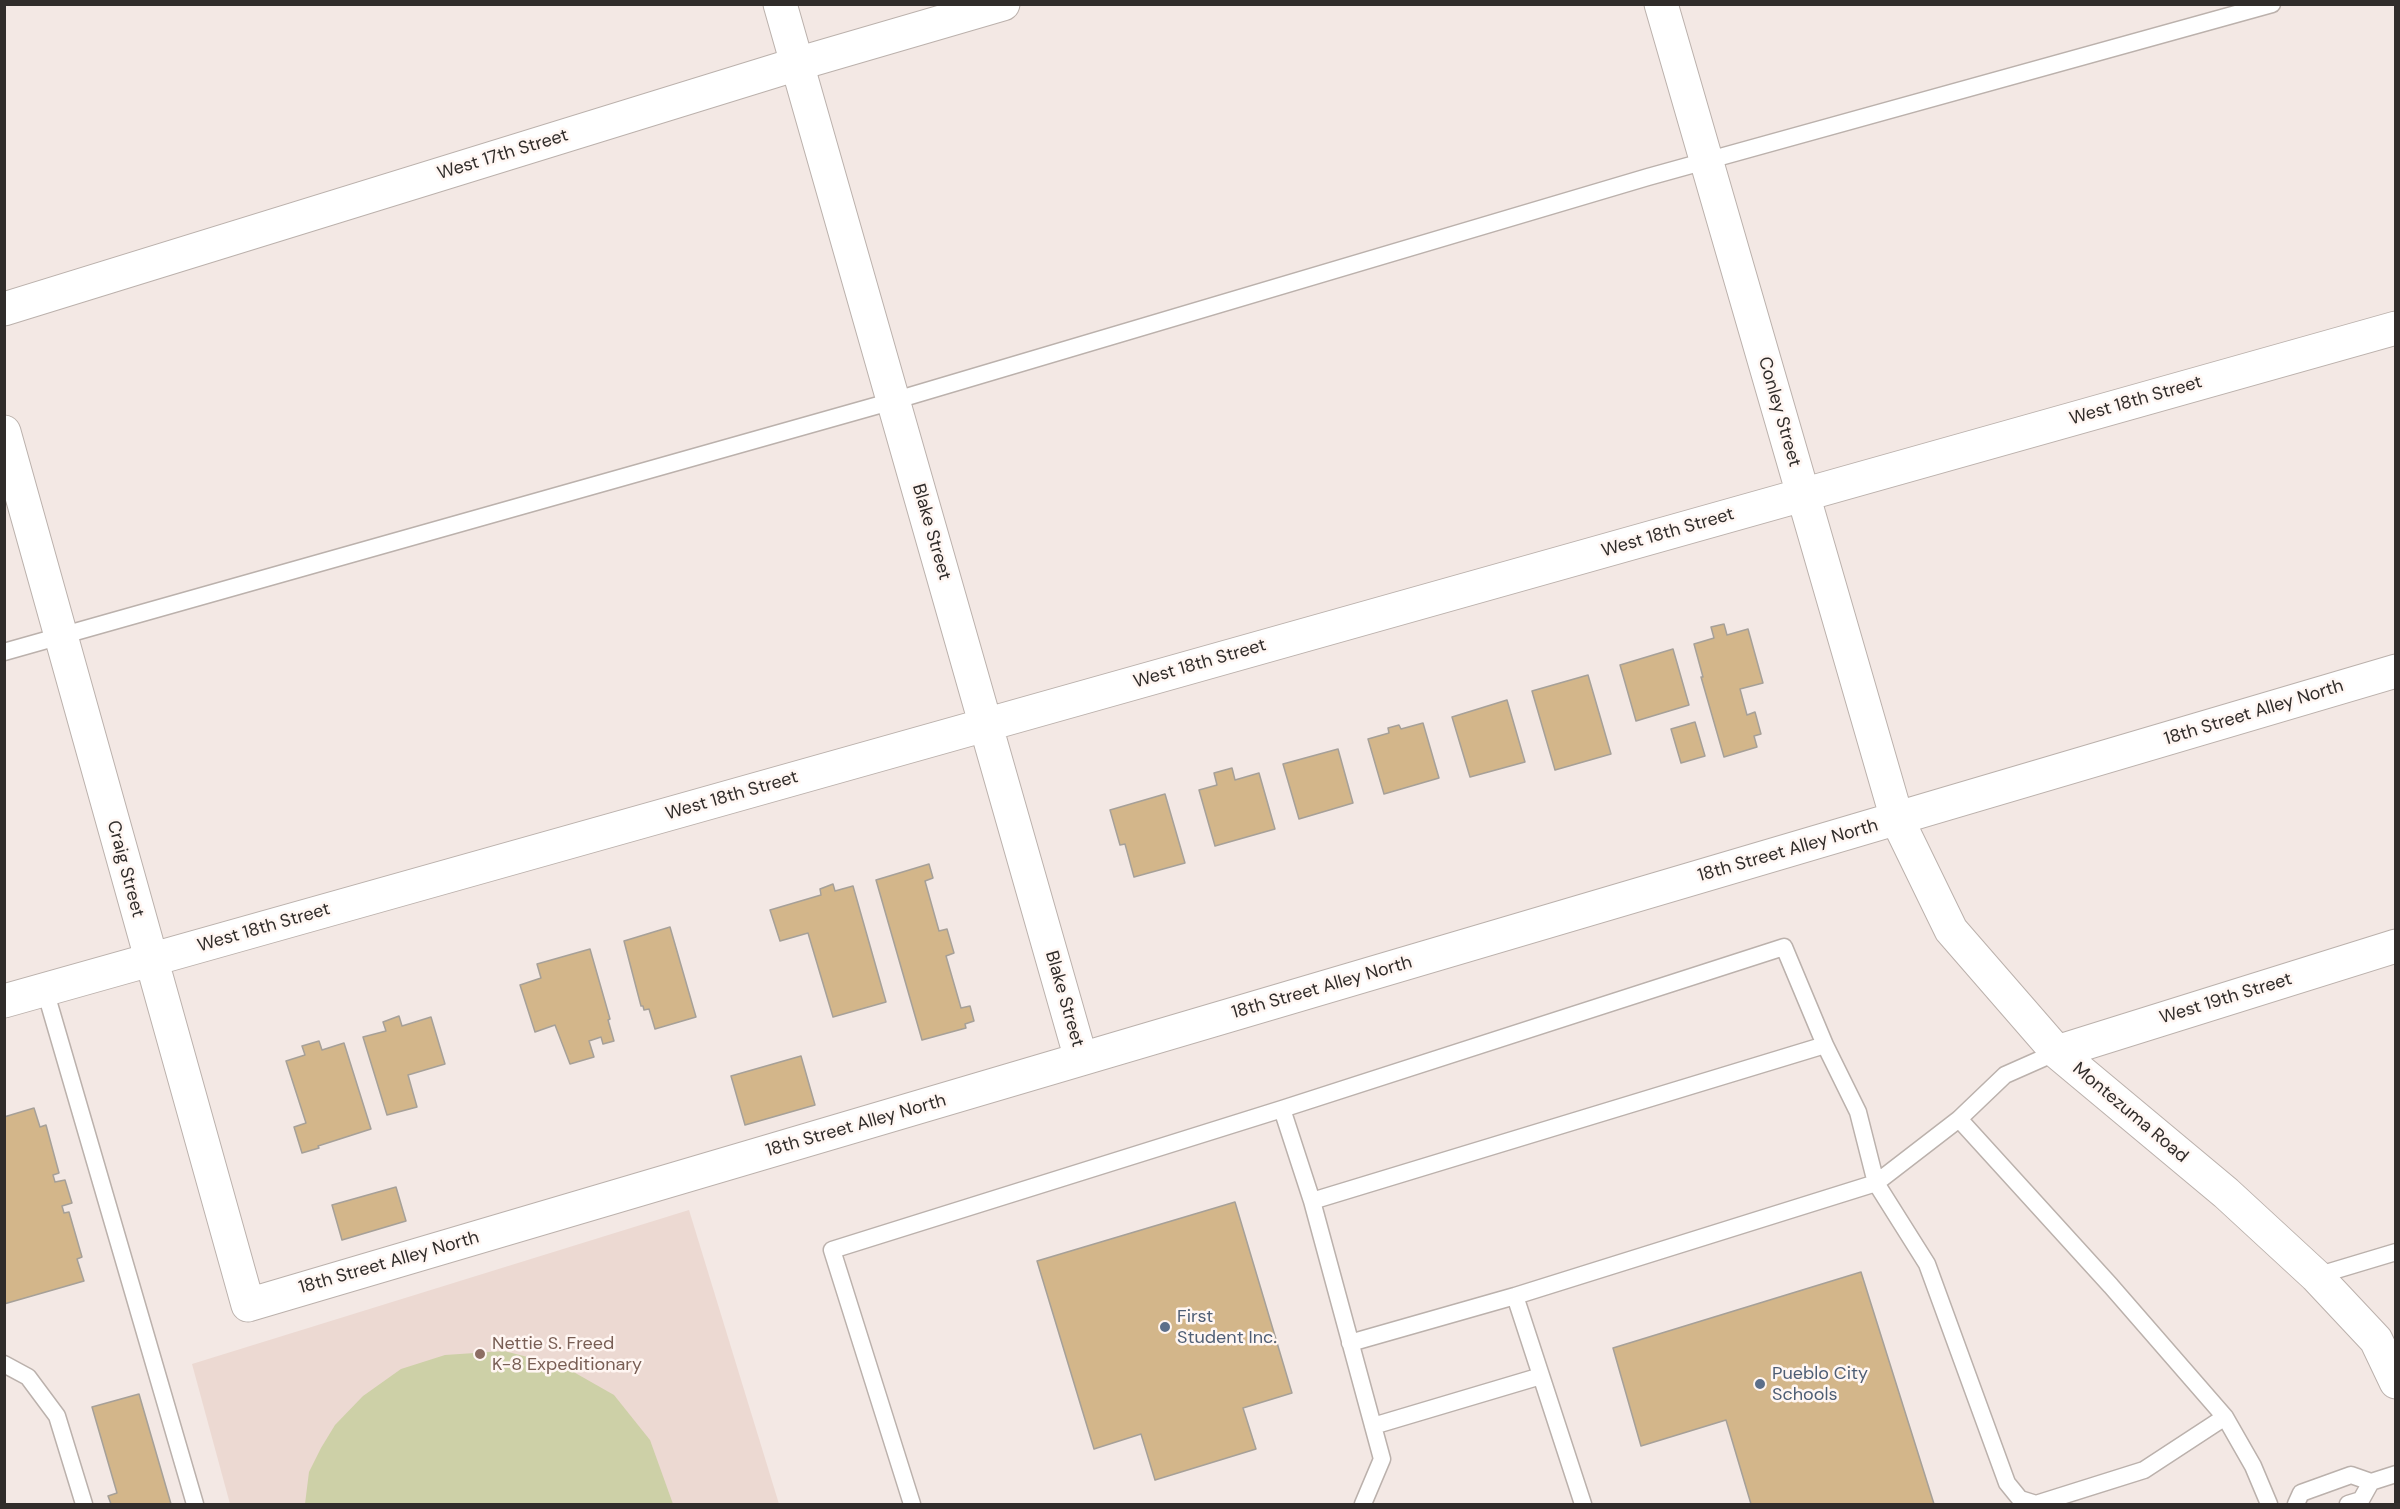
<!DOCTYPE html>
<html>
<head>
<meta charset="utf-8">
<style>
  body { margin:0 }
  #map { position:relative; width:2400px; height:1509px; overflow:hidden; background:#f3e8e4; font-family:"DM Sans",sans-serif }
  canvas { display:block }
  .frame { position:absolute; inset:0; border:6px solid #302c2a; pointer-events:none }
</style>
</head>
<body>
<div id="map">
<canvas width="2400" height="1509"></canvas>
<div class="frame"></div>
</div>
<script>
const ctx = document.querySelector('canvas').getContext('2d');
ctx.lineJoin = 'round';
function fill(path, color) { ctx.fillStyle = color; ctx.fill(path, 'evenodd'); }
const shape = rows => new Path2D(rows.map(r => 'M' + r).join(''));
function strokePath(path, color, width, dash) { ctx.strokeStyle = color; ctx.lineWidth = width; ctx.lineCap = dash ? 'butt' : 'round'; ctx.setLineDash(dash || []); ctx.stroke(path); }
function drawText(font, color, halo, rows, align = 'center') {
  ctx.font = font + ' "DM Sans",sans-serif'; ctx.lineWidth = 5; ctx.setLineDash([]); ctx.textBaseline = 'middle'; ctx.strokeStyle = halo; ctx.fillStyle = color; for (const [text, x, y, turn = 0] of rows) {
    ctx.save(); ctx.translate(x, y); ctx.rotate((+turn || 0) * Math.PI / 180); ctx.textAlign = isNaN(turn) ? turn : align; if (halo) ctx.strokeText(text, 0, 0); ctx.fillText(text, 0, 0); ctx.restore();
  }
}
const built = shape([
  [689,1210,779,1504,230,1504,192,1364]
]);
const green = shape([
  [504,1351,563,1366,614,1395,650,1440,673,1504,305,1504,309,1472,321,1448,335,1425,363,1396,401,1369,445,1355]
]);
const building = shape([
  [1724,624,1727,635,1748,629,1763,683,1740,689,1747,715,1755,712,1761,734,1754,736,1757,747,1724,757,1701,677,1703,677,1694,644,1714,638,1711,627,1724,624],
  [1673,649,1689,705,1636,721,1620,665,1673,649],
  [1588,675,1611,754,1555,770,1532,691,1588,675],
  [1507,700,1525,762,1470,777,1452,717,1507,700],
  [1695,722,1705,756,1681,763,1671,729,1695,722],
  [1423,723,1439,778,1384,794,1368,739,1389,733,1388,728,1399,725,1401,729,1423,723],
  [1338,749,1353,803,1299,819,1283,764,1338,749],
  [1232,768,1235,780,1259,773,1275,829,1215,846,1199,790,1217,785,1214,773,1232,768],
  [1165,794,1185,863,1134,877,1125,844,1120,845,1110,810,1165,794],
  [929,864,933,878,925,881,939,931,947,929,954,953,946,956,961,1008,970,1006,974,1021,965,1024,966,1028,922,1040,876,880,929,864],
  [833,884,835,891,853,886,886,1002,833,1017,808,933,780,941,770,910,821,895,820,889,833,884],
  [670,927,696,1017,655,1029,649,1009,644,1010,643,1006,641,1006,624,941,670,927],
  [590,949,610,1019,608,1020,614,1041,603,1044,601,1037,589,1041,594,1057,570,1064,555,1025,535,1032,520,985,541,978,537,964,590,949],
  [399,1016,402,1026,431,1017,445,1064,408,1075,417,1107,387,1115,363,1037,386,1031,383,1022,399,1016],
  [319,1041,322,1050,344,1043,371,1129,318,1146,319,1148,302,1153,294,1127,306,1123,286,1061,305,1055,302,1046,319,1041],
  [801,1056,815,1105,745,1125,731,1076,801,1056],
  [34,1108,40,1127,46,1125,59,1173,53,1175,55,1182,65,1180,72,1203,62,1206,64,1213,69,1212,82,1257,77,1259,84,1281,4,1304,4,1117,34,1108],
  [396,1187,406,1221,342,1240,332,1205,396,1187],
  [1235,1202,1292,1393,1243,1408,1256,1449,1155,1480,1141,1434,1094,1449,1037,1261,1235,1202],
  [1861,1272,1934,1504,1751,1504,1726,1420,1641,1446,1613,1348,1861,1272],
  [139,1394,171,1504,111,1504,108,1496,117,1493,92,1407,139,1394]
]);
const service = shape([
  [4,652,893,401,1648,177,2272,4],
  [45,990,195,1504],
  [1282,1109,1312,1201,1382,1459,1363,1504],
  [1959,1119,2111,1286,2225,1417,2253,1466,2269,1504],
  [1312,1201,1825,1045,1858,1112,1876,1183,1927,1264,2007,1483,2020,1499,2036,1504,2144,1470,2225,1417],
  [2316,1276,2396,1252],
  [1350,1343,1515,1296],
  [4,1364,28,1377,57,1416,84,1504],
  [1373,1426,1541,1376],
  [912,1504,832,1250,1282,1109,1784,947,1825,1045],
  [1583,1504,1515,1296,1876,1183,1959,1119,2005,1075,2057,1052],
  [2296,1504,2301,1493,2351,1475,2371,1482,2396,1474],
  [2348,1504,2361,1500,2371,1482]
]);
const minor = shape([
  [780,4,1081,1059],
  [1661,4,1897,819,1951,930,2057,1052,2226,1193,2316,1276,2376,1340,2396,1382],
  [4,432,248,1305,2396,671],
  [4,1001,2396,328],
  [2057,1052,2396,946]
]);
const tertiary = shape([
  [4,309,797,64,1003,4]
]);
const markers = [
  [1165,1327,6,"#5c6f8a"],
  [480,1354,6,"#8d6e63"],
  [1760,1384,6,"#5c6f8a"]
];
const streetNames = [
  ["West 17th Street",503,155,-17],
  ["West 18th Street",2136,401,-16],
  ["Conley Street",1779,412,74],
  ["Blake Street",931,532,74],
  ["West 18th Street",1668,533,-16],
  ["West 18th Street",1200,664,-16],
  ["18th Street Alley North",2254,713,-17],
  ["West 18th Street",732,796,-16],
  ["18th Street Alley North",1788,851,-16],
  ["Craig Street",125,869,75],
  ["West 18th Street",264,928,-16],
  ["18th Street Alley North",1322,988,-16],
  ["Blake Street",1064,999,74],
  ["West 19th Street",2226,999,-17],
  ["Montezuma Road",2130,1113,40],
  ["18th Street Alley North",856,1126,-16],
  ["18th Street Alley North",389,1263,-16]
];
const serviceNames = [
  ["First",1177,1317],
  ["Student Inc.",1177,1338],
  ["Pueblo City",1772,1374],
  ["Schools",1772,1395]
];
const educationNames = [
  ["Nettie S. Freed",492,1344],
  ["K-8 Expeditionary",492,1365]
];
fill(built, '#ecd9d2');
fill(green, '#cdd0a7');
fill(building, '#d3b68a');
strokePath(building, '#a6a098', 1.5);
strokePath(service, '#bbb1ac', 19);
strokePath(minor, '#bbb1ac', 35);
strokePath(tertiary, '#bbb1ac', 35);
strokePath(service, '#fff', 16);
strokePath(minor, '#fff', 33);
strokePath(tertiary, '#fff', 33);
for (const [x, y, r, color] of markers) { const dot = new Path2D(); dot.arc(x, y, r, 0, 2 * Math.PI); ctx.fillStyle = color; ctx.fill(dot); strokePath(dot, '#fff6f2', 2); }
drawText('18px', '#302c2a', '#fff6f2', streetNames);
drawText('18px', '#4e5e75', '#fff6f2', serviceNames, 'left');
drawText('18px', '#785e54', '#fff6f2', educationNames, 'left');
</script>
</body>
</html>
